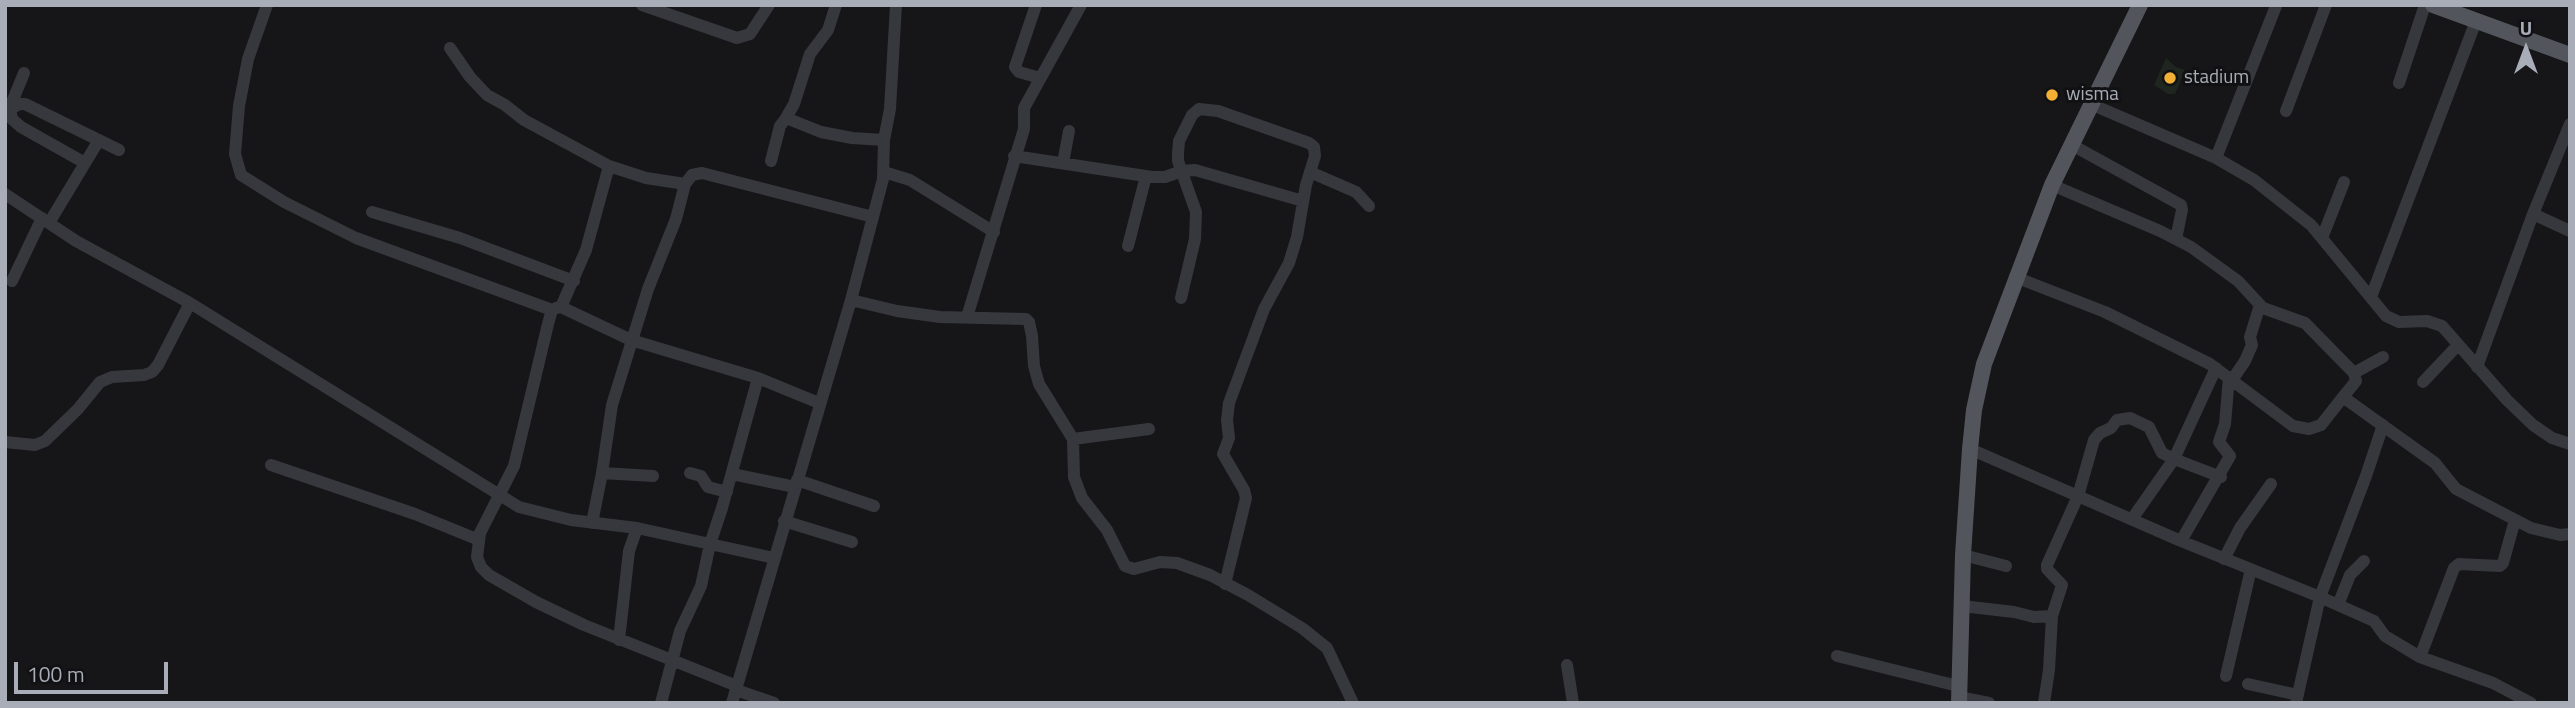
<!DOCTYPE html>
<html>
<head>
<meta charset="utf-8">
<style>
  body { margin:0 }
  #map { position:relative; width:2575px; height:708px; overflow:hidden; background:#161618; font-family:"Titillium Web",sans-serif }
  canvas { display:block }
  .frame { position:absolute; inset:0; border:7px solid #a8adb8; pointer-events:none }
  .north { position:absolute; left:2491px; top:14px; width:70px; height:70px; -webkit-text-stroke:5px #111113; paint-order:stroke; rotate:0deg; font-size:19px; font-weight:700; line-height:28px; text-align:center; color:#a8adb8 }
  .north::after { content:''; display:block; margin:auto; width:24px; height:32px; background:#a8adb8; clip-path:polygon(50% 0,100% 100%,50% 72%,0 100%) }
  .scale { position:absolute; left:14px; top:662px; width:154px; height:32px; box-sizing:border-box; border:4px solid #a8adb8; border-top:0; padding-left:9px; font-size:21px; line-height:24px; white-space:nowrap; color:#a8adb8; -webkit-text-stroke:5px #111113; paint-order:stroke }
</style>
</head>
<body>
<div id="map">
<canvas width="2575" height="708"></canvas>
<div class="frame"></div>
<div class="north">U</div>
<div class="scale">100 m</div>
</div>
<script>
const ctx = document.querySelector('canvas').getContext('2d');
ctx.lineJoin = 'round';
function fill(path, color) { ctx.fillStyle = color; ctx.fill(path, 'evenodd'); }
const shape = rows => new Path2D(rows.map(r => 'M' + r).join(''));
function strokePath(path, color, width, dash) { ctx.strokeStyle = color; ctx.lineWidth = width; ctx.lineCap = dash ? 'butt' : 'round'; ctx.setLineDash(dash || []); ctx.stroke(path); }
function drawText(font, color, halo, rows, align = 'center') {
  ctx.font = font + ' "Titillium Web",sans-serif'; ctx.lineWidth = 6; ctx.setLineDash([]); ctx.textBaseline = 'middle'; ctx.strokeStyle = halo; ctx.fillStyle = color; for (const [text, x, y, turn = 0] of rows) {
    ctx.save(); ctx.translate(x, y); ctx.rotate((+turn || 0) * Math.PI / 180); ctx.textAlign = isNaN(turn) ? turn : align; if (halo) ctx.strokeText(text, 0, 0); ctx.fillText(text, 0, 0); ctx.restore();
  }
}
const green = shape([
  [2166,58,2176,67,2185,70,2175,94,2168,94,2154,85]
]);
const minor = shape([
  [267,5,248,59,239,106,235,154,241,175,284,202,356,238,552,310],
  [642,5,737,38,750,34,769,5],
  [836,5,828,30,810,54,794,104,786,118,821,132,852,138,884,140],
  [1036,5,1015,67,1019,72,1040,78],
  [450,48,470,77,487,95,505,105,524,120,609,166,646,178,685,184],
  [2399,83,2425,5],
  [2093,105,2216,158,2254,180,2311,225,2386,316,2399,322,2427,321,2442,326,2507,400,2533,425,2552,438,2570,444],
  [5,107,10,109,20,104,25,104,119,150],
  [10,109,12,119,21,127,85,163],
  [2286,111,2326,5],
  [8,112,24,73],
  [2072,145,2181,205,2182,210,2176,239],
  [1014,156,1152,177,1165,177,1182,171,1195,170,1303,201],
  [2216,158,2276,6],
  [771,161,780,126,786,118],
  [1063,163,1069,131],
  [884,172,910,180,994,232],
  [1310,172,1356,192,1369,206],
  [2052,185,2160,231,2191,247,2238,281,2263,308,2305,323,2354,373,2356,381,2343,397,2435,463,2456,489,2531,528,2560,535,2570,534],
  [5,194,76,241,190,303,519,507,571,520,637,528,774,558],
  [372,212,460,238,574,281],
  [2533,214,2570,231],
  [49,223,99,140],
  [2322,238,2344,182],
  [1128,246,1146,176],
  [2015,277,2105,312,2210,364,2293,426,2309,429,2321,425,2343,397],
  [12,281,42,218],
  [2371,297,2476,21],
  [1181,298,1195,239,1196,212,1178,161,1178,154,1179,141,1192,115,1199,109,1218,111,1309,143,1314,147,1315,156,1306,185,1297,237,1289,263,1264,309,1229,403,1227,420,1229,438,1223,454,1244,490,1246,498,1225,584],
  [851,300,897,311,940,317,1026,319,1029,322,1032,336,1034,366,1039,384,1073,439,1074,477,1082,498,1107,530,1125,566,1134,569,1160,562,1177,563,1210,575,1248,595,1302,628,1327,648,1353,703],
  [561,307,586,250,609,166],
  [967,317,1024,129,1024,108,1081,5],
  [2477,367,2533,214,2570,124],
  [2354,373,2383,357],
  [2232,380,2245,361,2252,345,2250,337,2260,305],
  [2423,382,2457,346],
  [1073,439,1149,429],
  [5,442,35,445,45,441,78,409,100,382,112,377,144,375,152,372,158,365,190,303],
  [1970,449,2181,541,2320,597,2374,621,2385,636,2420,657,2493,683,2531,703],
  [271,465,415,514,479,540],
  [602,473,653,476],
  [690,473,701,476,708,487,727,492],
  [732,474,795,487],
  [797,480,874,506],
  [2132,519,2174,459,2221,477],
  [784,521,852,542],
  [592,523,602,473,612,405,648,289,676,219,685,184,692,175,702,173,873,217],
  [2181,541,2230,456,2219,442,2225,424,2229,377],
  [1963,555,2006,566],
  [2224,559,2240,528,2271,484],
  [2338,605,2350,575,2364,561],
  [1962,606,2014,612,2034,617,2052,616,2062,585,2047,569,2047,565,2078,496,2094,440,2100,433,2111,428,2117,420,2130,418,2149,427,2162,453,2174,459,2216,368],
  [619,640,629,551,637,528],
  [1837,656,1958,686],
  [2420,657,2454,568,2459,564,2500,566,2503,563,2515,520],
  [1567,665,1573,703],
  [2226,676,2251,569],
  [2248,684,2298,695],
  [737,686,584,625,536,602,489,575,481,567,477,557,480,533,514,466,548,324,552,310,556,308,561,307,631,340,758,378,819,403],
  [736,690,774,703],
  [1959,697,1989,703],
  [661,703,680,631,701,586,710,544,722,508,758,378],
  [732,703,851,300,883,179,884,140,890,109,896,5],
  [2044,703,2049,670,2052,616],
  [2296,703,2320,597,2366,476,2383,425]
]);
const major = shape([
  [2433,5,2570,55],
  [1959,703,1963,555,1970,449,1974,410,1984,364,2052,185,2140,5]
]);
const markers = [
  [2170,78,7,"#f2b134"],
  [2052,95,7,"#f2b134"]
];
const poiNames = [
  ["stadium",2184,78],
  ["wisma",2066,95]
];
fill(green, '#1e261f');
strokePath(minor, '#37383d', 12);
strokePath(major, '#53555c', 16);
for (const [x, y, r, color] of markers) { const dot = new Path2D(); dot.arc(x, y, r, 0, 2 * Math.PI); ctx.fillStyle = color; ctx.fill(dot); strokePath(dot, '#111113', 2.5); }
drawText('19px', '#a8adb8', '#111113', poiNames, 'left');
</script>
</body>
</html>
